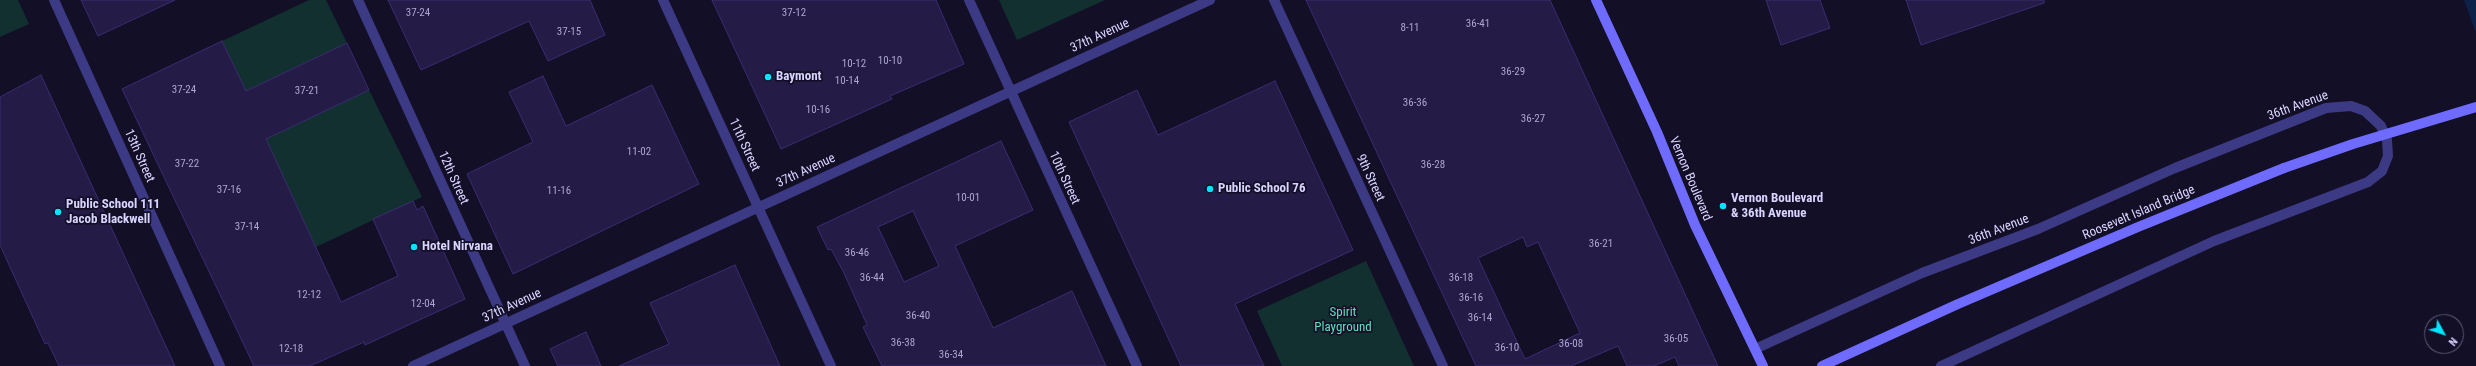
<!DOCTYPE html>
<html>
<head>
<meta charset="utf-8">
<style>
  body { margin:0 }
  #map { position:relative; width:2476px; height:366px; overflow:hidden; background:#130f26; font-family:"Roboto Condensed",sans-serif }
  canvas { display:block }
  .north { position:absolute; left:2424px; top:314px; width:40px; height:40px; box-sizing:border-box; background:#130f26; border:1px solid #625e7d; border-radius:50%; rotate:130deg; font-size:11px; font-weight:700; line-height:16px; text-align:center; color:#d9d4ff }
  .north::after { content:''; display:block; margin:auto; width:14px; height:18px; background:#00e5ff; clip-path:polygon(50% 0,100% 100%,50% 72%,0 100%) }
</style>
</head>
<body>
<div id="map">
<canvas width="2476" height="366"></canvas>
<div class="north">N</div>
</div>
<script>
const ctx = document.querySelector('canvas').getContext('2d');
ctx.lineJoin = 'round';
function fill(path, color) { ctx.fillStyle = color; ctx.fill(path, 'evenodd'); }
const shape = rows => new Path2D(rows.map(r => 'M' + r).join(''));
function strokePath(path, color, width, dash) { ctx.strokeStyle = color; ctx.lineWidth = width; ctx.lineCap = dash ? 'butt' : 'round'; ctx.setLineDash(dash || []); ctx.stroke(path); }
function drawText(font, color, halo, rows, align = 'center') {
  ctx.font = font + ' "Roboto Condensed",sans-serif'; ctx.lineWidth = 3.5; ctx.setLineDash([]); ctx.textBaseline = 'middle'; ctx.strokeStyle = halo; ctx.fillStyle = color; for (const [text, x, y, turn = 0] of rows) {
    ctx.save(); ctx.translate(x, y); ctx.rotate((+turn || 0) * Math.PI / 180); ctx.textAlign = isNaN(turn) ? turn : align; if (halo) ctx.strokeText(text, 0, 0); ctx.fillText(text, 0, 0); ctx.restore();
  }
}
const green = shape([
  [0,0,18,0,29,24,0,37],
  [309,0,326,0,347,43,246,91,222,41],
  [999,0,1105,0,1017,40],
  [369,90,422,197,316,247,266,139],
  [1366,261,1414,366,1282,366,1257,311]
]);
const water = shape([
  [2464,0,2476,0,2476,33]
]);
const building = shape([
  [81,0,175,0,98,36,81,0],
  [388,0,590,0,605,35,548,61,529,21,421,70,388,0],
  [712,0,936,0,964,64,890,96,892,99,781,149,712,0],
  [1306,0,1550,0,1718,366,1679,366,1675,357,1654,366,1627,366,1618,346,1571,366,1476,366,1306,0],
  [1523,237,1527,247,1538,242,1580,333,1525,359,1478,258,1523,237],
  [1766,0,1820,0,1830,28,1781,45,1766,0],
  [1906,0,2044,0,2044,3,1921,45,1906,0],
  [222,41,246,91,347,43,369,90,266,139,341,302,398,276,373,219,413,201,417,210,423,206,465,299,365,345,364,342,310,366,254,366,122,89,222,41],
  [41,75,175,366,59,366,48,343,45,344,0,245,0,97,41,75],
  [543,76,566,126,652,85,699,184,513,274,467,174,533,142,509,92,543,76],
  [1275,81,1353,250,1235,304,1264,366,1181,366,1069,122,1137,90,1158,135,1275,81],
  [1001,141,1033,210,955,246,993,328,1072,291,1106,366,882,366,863,327,867,325,844,273,831,249,828,250,817,227,1001,141],
  [913,211,939,266,904,282,878,227,913,211],
  [735,265,780,366,619,366,669,344,650,303,735,265],
  [586,332,601,366,558,366,550,349,586,332]
]);
const street = shape([
  [54,0,220,366],
  [358,0,525,366],
  [663,0,831,366],
  [969,0,1137,366],
  [1274,0,1443,366],
  [1755,349,1922,273,2038,229,2175,168,2326,108,2351,106,2365,111,2381,126,2387,140,2388,156,2382,171,2368,182,2214,241,1941,366],
  [413,366,1210,0]
]);
const secondary = shape([
  [1596,0,1657,132,1695,225,1763,366],
  [1822,366,1958,304,2138,227,2284,168]
]);
const secondaryBridge = shape([
  [2284,168,2353,144,2476,107]
]);
const markers = [
  [768,77,4,"#00e5ff"],
  [1210,189,4,"#00e5ff"],
  [1723,206,4,"#00e5ff"],
  [58,212,4,"#00e5ff"],
  [414,247,4,"#00e5ff"]
];
const numberNames = [
  ["37-24",418,13],
  ["37-12",794,13],
  ["36-41",1478,24],
  ["8-11",1410,28],
  ["37-15",569,32],
  ["10-10",890,61],
  ["10-12",854,64],
  ["36-29",1513,72],
  ["10-14",847,81],
  ["37-24",184,90],
  ["37-21",307,91],
  ["36-36",1415,103],
  ["10-16",818,110],
  ["36-27",1533,119],
  ["11-02",639,152],
  ["37-22",187,164],
  ["36-28",1433,165],
  ["37-16",229,190],
  ["11-16",559,191],
  ["10-01",968,198],
  ["37-14",247,227],
  ["36-21",1601,244],
  ["36-46",857,253],
  ["36-44",872,278],
  ["36-18",1461,278],
  ["12-12",309,295],
  ["36-16",1471,298],
  ["12-04",423,304],
  ["36-40",918,316],
  ["36-14",1480,318],
  ["36-05",1676,339],
  ["36-38",903,343],
  ["36-08",1571,344],
  ["36-10",1507,348],
  ["12-18",291,349],
  ["36-34",951,355]
];
const streetNames = [
  ["37th Avenue",1100,36,-25],
  ["36th Avenue",2298,106,-20],
  ["11th Street",744,145,65],
  ["13th Street",139,156,66],
  ["37th Avenue",806,171,-25],
  ["12th Street",453,178,66],
  ["10th Street",1064,178,65],
  ["9th Street",1370,178,65],
  ["Vernon Boulevard",1690,179,67],
  ["Roosevelt Island Bridge",2139,213,-23],
  ["36th Avenue",1999,230,-21],
  ["37th Avenue",512,306,-25]
];
const poiNames = [
  ["Baymont",776,77],
  ["Public School 76",1218,189],
  ["Vernon Boulevard",1731,199],
  ["& 36th Avenue",1731,214],
  ["Public School 111",66,205],
  ["Jacob Blackwell",66,220],
  ["Hotel Nirvana",422,247]
];
const parkNames = [
  ["Spirit",1343,313],
  ["Playground",1343,328]
];
fill(green, '#12302f');
fill(water, '#0c2248');
fill(building, '#241b47');
strokePath(building, '#3b2d73', 1);
strokePath(street, '#3d3a85', 10);
strokePath(secondary, '#6f6bff', 10);
strokePath(secondaryBridge, '#6f6bff', 10);
for (const [x, y, r, color] of markers) { const dot = new Path2D(); dot.arc(x, y, r, 0, 2 * Math.PI); ctx.fillStyle = color; ctx.fill(dot); strokePath(dot, '#130f26', 1.5); }
drawText('11px', '#aca6d1', null, numberNames);
drawText('13px', '#d9d4ff', '#130f26', streetNames);
drawText('bold 13px', '#d9d4ff', '#130f26', poiNames, 'left');
drawText('13px', '#5fe0c0', '#130f26', parkNames);
</script>
</body>
</html>
